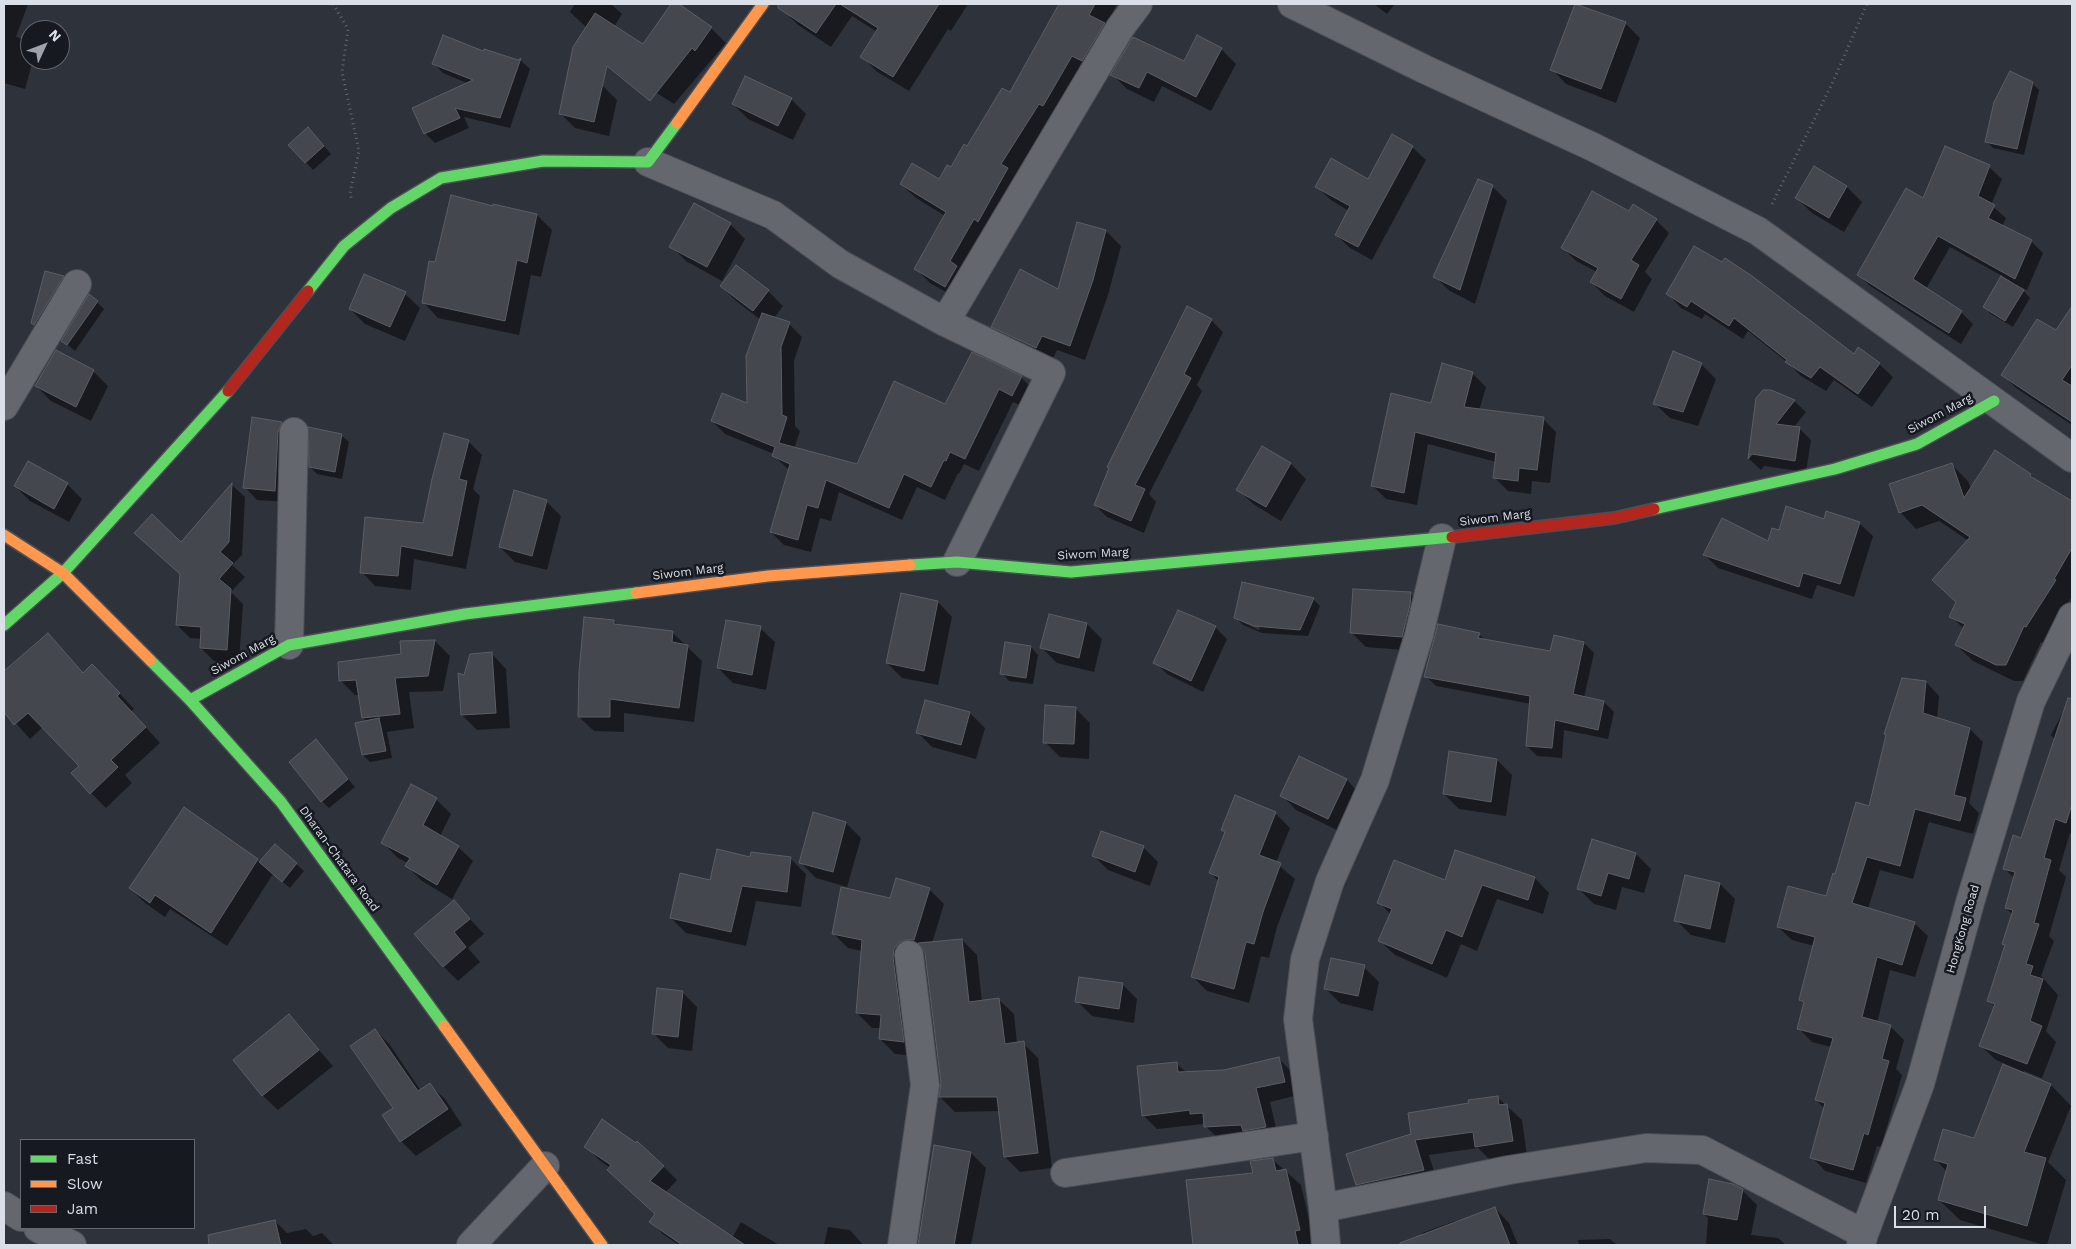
<!DOCTYPE html>
<html>
<head>
<meta charset="utf-8">
<style>
  body { margin:0 }
  #map { position:relative; width:2076px; height:1249px; overflow:hidden; background:#2e323a; font-family:"Work Sans",sans-serif }
  canvas { display:block }
  .frame { position:absolute; inset:0; border:5px solid #dbdfe8; pointer-events:none }
  .legend { position:absolute; left:20px; top:1139px; width:175px; height:90px; box-sizing:border-box; background:#16191f; border:1px solid #65686f; margin:0; padding:6px 9px; list-style:none; font-size:15px; color:#dbdfe8 }
  .legend li { display:flex; align-items:center; gap:10px; height:25px }
  .legend b { width:25px; border:1px solid #65686f }
  .north { position:absolute; left:20px; top:20px; width:50px; height:50px; box-sizing:border-box; background:#16191f; border:1px solid #65686f; border-radius:50%; rotate:47deg; font-size:14px; font-weight:700; line-height:20px; text-align:center; color:#dbdfe8 }
  .north::after { content:''; display:block; margin:auto; width:18px; height:22px; background:#9ea2ab; clip-path:polygon(50% 0,100% 100%,50% 72%,0 100%) }
  .scale { position:absolute; left:1894px; top:1206px; width:92px; height:22px; box-sizing:border-box; border:2px solid #dbdfe8; border-top:0; padding-left:6px; font-size:15px; line-height:18px; white-space:nowrap; color:#dbdfe8; -webkit-text-stroke:4px #16191f; paint-order:stroke }
</style>
</head>
<body>
<div id="map">
<canvas width="2076" height="1249"></canvas>
<div class="frame"></div>
<ul class="legend">
<li><b style="height:6px;background:#63d668"></b>Fast</li>
<li><b style="height:6px;background:#ff974d"></b>Slow</li>
<li><b style="height:6px;background:#b3261e"></b>Jam</li>
</ul>
<div class="north">N</div>
<div class="scale">20 m</div>
</div>
<script>
const ctx = document.querySelector('canvas').getContext('2d');
ctx.lineJoin = 'round';
function fill(path, color) { ctx.fillStyle = color; ctx.fill(path, 'evenodd'); }
const shape = rows => new Path2D(rows.map(r => 'M' + r).join(''));
function strokePath(path, color, width, dash) { ctx.strokeStyle = color; ctx.lineWidth = width; ctx.lineCap = dash ? 'butt' : 'round'; ctx.setLineDash(dash || []); ctx.stroke(path); }
function drawText(font, color, halo, rows, align = 'center') {
  ctx.font = font + ' "Work Sans",sans-serif'; ctx.lineWidth = 5; ctx.setLineDash([]); ctx.textBaseline = 'middle'; ctx.strokeStyle = halo; ctx.fillStyle = color; for (const [text, x, y, turn = 0] of rows) {
    ctx.save(); ctx.translate(x, y); ctx.rotate((+turn || 0) * Math.PI / 180); ctx.textAlign = isNaN(turn) ? turn : align; if (halo) ctx.strokeText(text, 0, 0); ctx.fillText(text, 0, 0); ctx.restore();
  }
}
const shadow = shape([
  [4,4,28,4,16,37,24,39,30,45,30,60,33,60,25,89,4,83],
  [575,4,611,4,622,14,614,27,643,45,672,4,677,4,711,28,726,43,674,104,595,53,587,28,570,12],
  [788,4,890,4,893,6,894,4,968,4,951,31,948,29,909,91,876,71,862,56,877,32,852,16,831,47,798,25,783,10],
  [1055,4,1117,4,1106,25,1118,38,960,300,930,283,916,269,945,216,916,198,901,184,939,181,952,169,1010,94,1059,7],
  [1374,4,1395,4,1387,14],
  [1576,4,1625,23,1640,38,1616,103,1566,84,1552,69],
  [1221,49,1236,64,1211,111,1162,86,1154,102,1127,89,1112,74,1184,63],
  [484,52,518,61,520,60,530,69,510,128,464,117,469,128,435,143,425,133,469,84,443,73,433,63],
  [2032,83,2039,90,2024,155,1993,148,1986,141],
  [602,85,617,100,609,136,575,128,560,113],
  [791,99,806,114,793,140,748,119,733,104],
  [315,136,331,154,313,170,290,145],
  [1412,147,1426,160,1372,260,1350,248,1336,235,1349,211,1331,200,1317,187,1368,180],
  [1946,148,1989,167,2002,179,1991,205,2006,218,2002,227,2031,241,2043,253,2027,290,2019,286,2030,298,2013,327,1991,314,1984,307,2002,276,1950,247,1926,289,1961,312,1973,324,1961,344,1870,286,1858,274,1923,199],
  [1814,168,1847,187,1862,202,1844,232,1812,213,1797,198],
  [1492,186,1507,201,1475,304,1450,291,1435,277],
  [694,205,730,224,745,239,722,281,686,261,671,246],
  [494,207,537,215,552,230,541,277,531,275,519,335,438,318,424,303,435,263],
  [1629,213,1656,220,1669,233,1645,272,1652,279,1634,312,1605,296,1591,282,1597,272,1576,261,1562,247],
  [1106,231,1121,246,1108,295,1085,360,1057,350,1051,362,1007,341,992,326,1059,290],
  [1723,263,1854,355,1879,364,1893,377,1872,407,1834,380,1826,391,1801,376,1787,362,1748,331,1743,339,1705,314,1702,319,1681,308,1668,294],
  [736,267,768,291,783,306,774,318,789,324,802,337,794,361,795,426,800,431,794,449,858,465,946,406,1021,377,1034,391,1026,408,1013,402,979,471,964,464,959,474,958,473,945,500,917,487,902,520,839,492,831,521,820,518,811,552,784,545,771,532,789,470,773,455,774,454,725,434,712,421,748,405,761,320,736,301,721,286],
  [63,277,70,284,39,330,32,323],
  [405,294,420,308,405,341,365,324,350,309],
  [97,302,104,309,75,351,63,341],
  [2072,308,2072,425,2016,388,2003,375,2056,332],
  [1211,320,1223,332,1197,385,1202,391,1149,494,1156,502,1144,533,1107,517,1095,505],
  [1701,364,1716,379,1698,426,1670,418,1655,404],
  [1443,365,1473,374,1486,387,1479,411,1543,419,1556,432,1550,483,1532,481,1531,494,1508,491,1494,477,1496,462,1428,444,1417,505,1386,499,1373,486,1432,404],
  [93,371,108,386,91,421,51,401,36,386],
  [1758,399,1794,401,1806,412,1794,427,1799,428,1811,440,1806,472,1764,466,1761,470,1749,459],
  [253,418,282,424,294,436,287,502,257,500,245,487],
  [341,435,349,442,342,479,317,474,310,467],
  [468,441,482,455,473,489,480,496,466,569,414,559,411,590,375,586,362,572,424,524],
  [1262,447,1291,464,1306,479,1281,521,1253,504,1238,489],
  [1951,464,1968,481,1971,489,2031,475,2038,482,2072,502,2071,598,2043,643,2041,642,2023,681,2014,681,1973,661,1956,645,1964,629,1951,616,1957,603,1969,541,1939,521,1916,529,1900,512],
  [67,484,82,499,69,522,30,501,15,486],
  [232,485,245,497,242,555,232,565,245,577,231,592,243,604,239,662,214,661,201,648,202,639,190,638,177,625,182,575,136,533,181,544],
  [546,501,561,516,547,570,515,562,500,547],
  [1825,520,1859,523,1873,536,1854,597,1817,585,1812,599,1718,568,1705,555,1769,542],
  [1410,593,1425,608,1417,651,1366,647,1351,632],
  [1313,599,1320,606,1308,636,1262,633,1243,625,1235,617],
  [1242,620,1260,628,1259,630,1242,622],
  [938,602,952,617,938,685,902,678,887,663],
  [1179,611,1216,628,1227,639,1203,692,1167,674,1155,662],
  [614,621,619,626,673,633,702,661,694,722,624,713,624,732,594,731,579,717],
  [1087,624,1102,639,1094,672,1057,663,1042,648],
  [760,628,775,642,766,690,733,683,718,668],
  [1479,634,1486,641,1551,652,1555,637,1584,643,1594,653,1584,698,1604,702,1614,712,1608,739,1564,730,1562,758,1537,756,1527,746,1531,704,1436,686,1426,676],
  [48,635,84,674,107,680,134,709,131,711,160,743,125,775,132,783,106,808,91,793,81,766,43,727,30,739,4,710,4,690,8,686,4,681,4,673],
  [435,641,450,656,443,691,409,692,414,728,387,732,392,758,370,762,363,755,367,722,363,718,360,695,355,695,340,680,402,655,401,643],
  [1031,647,1038,655,1033,684,1009,681,1002,673],
  [492,654,506,669,510,728,477,730,462,715,465,676],
  [1926,682,1939,696,1937,719,1970,729,1983,742,1969,803,1979,813,1973,834,1929,822,1913,879,1880,870,1868,909,1914,923,1928,936,1915,977,1890,970,1877,1023,1890,1026,1904,1040,1896,1069,1902,1075,1881,1147,1877,1146,1866,1183,1825,1171,1812,1157,1825,1109,1816,1100,1831,1047,1812,1042,1798,1028,1805,1004,1800,1000,1814,946,1792,940,1778,927,1827,897,1870,807],
  [2072,703,2072,834,2070,833,2059,870,2066,877,2049,936,2054,941,2041,976,2058,995,2046,1031,2056,1042,2042,1078,2024,1071,2023,1074,2051,1085,2071,1106,2048,1162,2066,1180,2047,1245,2044,1245,1960,1220,1939,1200,1947,1172,1935,1159,1975,1139,2005,1064,1996,1060,1980,1045,1995,1007,1989,1000,2006,946,2013,915,2006,908,2014,878,2004,868,2022,839,2055,740,2051,735,2065,708,2070,710],
  [1075,708,1090,723,1089,759,1060,757,1045,742],
  [970,713,985,728,976,759,932,747,917,732],
  [316,741,355,787,329,808,322,801],
  [1300,757,1347,780,1361,795,1343,833,1296,810,1282,795],
  [1497,760,1512,775,1506,816,1459,809,1444,794],
  [436,799,451,814,440,836,458,847,473,861,452,899,422,881,407,866,408,863,398,858,383,843],
  [184,808,261,863,276,846,304,871,290,888,273,874,227,946,170,909,165,917,145,903,130,888],
  [1275,813,1290,828,1276,863,1295,879,1277,927,1269,958,1261,956,1249,1003,1207,991,1192,976,1219,882,1211,873,1226,833,1222,829],
  [814,814,846,823,861,838,847,887,816,878,801,863],
  [1102,832,1144,848,1158,862,1150,886,1108,870,1093,855],
  [1636,854,1651,869,1644,893,1622,887,1616,910,1594,904,1579,889],
  [751,858,791,859,806,874,801,907,756,901,746,946,686,933,671,918,711,882],
  [1535,878,1549,893,1543,914,1497,899,1477,951,1461,944,1447,978,1395,955,1380,941,1391,915,1379,902,1446,882],
  [1720,884,1735,899,1725,943,1691,935,1676,920],
  [929,889,944,904,932,943,962,940,977,955,982,1002,999,1000,1014,1014,1017,1043,1023,1043,1038,1058,1052,1168,1020,1172,1005,1157,1000,1111,955,1112,940,1097,942,1083,926,954,922,954,918,1056,895,1054,880,1039,881,1028,872,1028,857,1013,862,951,848,948,833,933,891,899],
  [454,902,484,934,468,948,480,962,458,981,443,966],
  [1364,967,1379,982,1373,1011,1340,1003,1325,988],
  [1122,984,1137,999,1134,1023,1092,1016,1077,1001],
  [682,992,697,1007,692,1051,668,1048,653,1033],
  [289,1016,333,1066,278,1110,263,1096,235,1060],
  [375,1030,390,1045,421,1091,430,1085,445,1099,462,1125,416,1156,401,1141],
  [1279,1059,1293,1073,1298,1095,1270,1102,1279,1141,1220,1140,1203,1124,1157,1129,1143,1115,1176,1063,1187,1073,1224,1071],
  [1497,1097,1522,1120,1527,1156,1491,1161,1478,1148,1429,1155,1438,1185,1372,1200,1357,1185,1413,1135,1470,1104],
  [586,1146,663,1166,677,1180,665,1193,732,1238,741,1222,779,1245,679,1245,664,1235,651,1222,656,1214,610,1168,599,1160],
  [935,1146,971,1153,986,1168,971,1245,919,1245],
  [1272,1159,1301,1185,1315,1245,1247,1245,1245,1237,1255,1174],
  [1742,1190,1757,1205,1751,1235,1778,1238,1786,1245,1706,1245,1708,1218,1704,1214],
  [1495,1208,1509,1223,1518,1245,1414,1245,1425,1241,1422,1233,1455,1221,1457,1223],
  [275,1221,287,1233,306,1229,313,1236,322,1233,334,1245,254,1245,249,1227],
  [828,1227,850,1230,863,1245,824,1245],
  [1610,1239,1617,1245,1579,1245,1578,1240]
]);
const building = shape([
  [671,4,679,4,712,27,695,51,692,48,650,101,607,66,594,122,559,114,573,47,595,13,643,44,671,4],
  [778,4,836,4,816,33,778,8,778,4],
  [840,4,939,4,893,77,860,57,878,28,840,4],
  [1059,4,1095,4,1089,15,1105,23,1082,61,1072,56,1043,106,1039,104,1001,164,1008,168,978,222,974,219,950,261,957,266,945,287,914,269,946,212,900,184,912,163,939,179,947,165,951,167,964,144,967,146,1002,88,1010,92,1059,4],
  [1575,4,1626,22,1601,89,1550,70,1575,4],
  [443,35,483,51,484,49,518,60,521,58,500,118,455,108,460,118,424,134,412,108,473,80,432,64,443,35],
  [1197,35,1222,48,1196,97,1147,72,1139,88,1110,75,1133,37,1184,61,1197,35],
  [2010,71,2033,82,2017,149,1985,142,1994,102,2010,71],
  [745,76,792,98,778,126,732,104,745,76],
  [308,127,324,146,305,163,288,145,308,127],
  [1392,134,1413,146,1358,247,1335,235,1350,206,1315,187,1331,158,1368,179,1392,134],
  [1945,146,1990,165,1978,196,1995,205,1988,218,2032,240,2015,279,1938,236,1913,279,1962,311,1949,333,1857,275,1906,188,1923,198,1945,146],
  [1814,166,1847,186,1829,218,1795,198,1814,166],
  [1478,179,1493,185,1460,290,1433,277,1478,179],
  [1592,191,1629,211,1633,204,1657,219,1631,260,1639,265,1621,299,1590,282,1598,268,1561,248,1592,191],
  [451,195,493,206,493,204,537,214,527,263,517,260,505,321,422,303,429,261,435,262,451,195],
  [694,203,731,223,707,267,669,247,694,203],
  [1077,222,1106,230,1093,280,1070,346,1042,336,1036,348,991,327,1020,269,1058,289,1077,222],
  [1694,246,1722,262,1725,258,1752,276,1854,354,1858,347,1880,363,1858,394,1820,367,1811,378,1801,372,1785,362,1787,360,1734,318,1729,326,1691,301,1687,307,1666,294,1694,246],
  [736,265,769,290,753,311,720,286,736,265],
  [45,271,64,276,34,325,31,323,45,271],
  [364,274,406,292,390,327,349,309,364,274],
  [2001,276,2024,290,2005,321,1983,307,2001,276],
  [89,294,98,301,67,345,61,341,89,294],
  [1187,306,1212,319,1184,374,1191,378,1135,485,1145,489,1131,521,1094,505,1109,468,1107,467,1187,306],
  [2072,306,2072,365,2062,380,2072,386,2072,422,2001,375,2037,319,2056,330,2072,306],
  [762,313,790,322,781,347,782,415,787,417,779,443,857,464,894,381,945,404,972,352,1022,376,1012,396,999,389,965,459,950,452,946,461,944,460,931,487,904,474,889,508,826,480,818,508,807,505,798,540,770,532,790,464,772,456,775,447,711,421,722,393,747,403,746,356,762,313],
  [56,350,94,370,76,407,35,386,56,350],
  [1673,351,1702,363,1683,412,1653,404,1673,351],
  [1442,363,1473,372,1464,407,1544,417,1537,470,1519,468,1518,481,1493,478,1496,453,1415,432,1404,493,1371,486,1391,393,1431,403,1442,363],
  [1763,390,1771,390,1795,400,1776,424,1800,427,1795,461,1752,454,1748,459,1756,398,1763,390],
  [252,417,282,422,278,432,275,491,243,488,252,417],
  [308,427,342,434,335,472,309,467,308,427],
  [444,433,469,440,459,479,467,481,452,556,401,546,398,576,360,573,365,517,423,523,432,479,444,433],
  [1262,446,1291,463,1266,507,1236,490,1262,446],
  [1995,450,2031,474,2030,476,2072,501,2072,548,2054,579,2056,580,2026,627,2024,626,2006,665,1996,665,1955,645,1965,624,1949,617,1956,602,1932,580,1970,537,1922,505,1899,513,1889,484,1952,463,1964,498,1995,450],
  [28,461,68,483,54,509,14,486,28,461],
  [232,483,229,542,220,552,233,563,219,579,231,589,227,650,200,648,201,627,176,625,180,574,134,533,152,514,181,542,232,483],
  [514,490,547,500,532,556,499,547,514,490],
  [1786,506,1824,519,1826,511,1860,522,1840,584,1803,573,1799,587,1703,555,1722,518,1768,541,1772,528,1779,530,1786,506],
  [1242,582,1314,598,1300,630,1254,626,1234,618,1242,582],
  [1353,589,1411,592,1410,605,1402,637,1350,633,1353,589],
  [901,593,938,601,924,671,886,663,901,593],
  [1178,610,1216,626,1191,681,1153,663,1178,610],
  [1049,614,1087,623,1079,658,1040,648,1049,614],
  [584,617,614,620,614,624,673,631,672,642,688,645,679,708,610,699,610,717,578,717,579,672,584,617],
  [726,620,761,626,752,675,717,668,726,620],
  [1438,624,1480,633,1478,638,1550,651,1554,635,1584,642,1573,694,1604,701,1598,730,1555,720,1552,748,1526,746,1530,696,1424,677,1438,624],
  [48,633,83,673,92,664,120,693,117,696,146,727,111,760,118,767,90,794,71,773,79,766,28,713,14,725,4,712,4,671,48,633],
  [435,640,428,676,395,678,400,714,362,718,356,680,339,681,338,662,401,654,400,641,435,640],
  [1005,642,1031,646,1026,678,1000,674,1005,642],
  [492,652,496,713,461,715,458,673,464,675,470,654,492,652],
  [1902,678,1926,681,1923,713,1970,728,1954,795,1966,798,1960,821,1915,809,1900,866,1867,857,1852,903,1915,922,1902,965,1877,957,1862,1017,1891,1025,1882,1059,1889,1061,1868,1135,1864,1133,1853,1170,1810,1158,1825,1103,1815,1100,1833,1038,1797,1029,1804,1002,1799,1000,1815,937,1777,927,1788,886,1826,896,1833,873,1835,874,1856,802,1869,806,1886,735,1884,734,1902,678],
  [2068,698,2072,699,2072,804,2066,823,2055,819,2044,858,2051,860,2034,923,2039,924,2026,964,2033,966,2030,975,2043,979,2030,1021,2042,1026,2027,1064,1979,1046,1995,1004,1987,1001,2005,945,2002,944,2013,910,2005,908,2015,872,2003,869,2013,835,2021,838,2068,698],
  [925,700,970,712,961,745,916,733,925,700],
  [1045,705,1076,707,1074,744,1043,743,1045,705],
  [379,718,386,751,362,755,355,723,379,718],
  [316,739,348,779,321,802,289,762,316,739],
  [1449,751,1497,759,1491,802,1443,794,1449,751],
  [1299,756,1347,779,1328,819,1280,796,1299,756],
  [411,784,437,798,423,825,459,846,437,885,405,866,410,858,381,843,411,784],
  [1235,795,1276,812,1259,855,1281,863,1263,912,1254,944,1246,942,1234,989,1191,977,1219,877,1209,873,1225,832,1221,830,1235,795],
  [184,807,258,859,211,933,155,895,150,903,129,888,184,807],
  [813,812,846,822,833,872,799,863,813,812],
  [1101,831,1144,846,1135,872,1092,856,1101,831],
  [1592,839,1636,853,1629,879,1608,873,1601,896,1577,889,1592,839],
  [275,844,297,863,282,882,259,862,275,844],
  [717,849,750,857,751,852,791,857,787,892,742,886,731,932,670,918,680,873,710,880,717,849],
  [1455,850,1535,877,1528,900,1482,885,1462,937,1446,930,1432,964,1378,941,1392,909,1377,903,1394,860,1445,880,1455,850],
  [1685,875,1720,883,1710,929,1674,921,1685,875],
  [896,878,930,888,914,940,907,940,900,942,894,949,893,957,904,1042,879,1039,881,1015,856,1013,862,940,832,934,841,887,890,898,896,878],
  [454,900,470,919,454,932,466,947,443,967,414,934,454,900],
  [962,939,969,1002,999,998,1005,1044,1024,1041,1038,1153,1004,1157,997,1097,939,1097,941,1083,925,953,918,943,962,939],
  [1331,958,1365,965,1358,996,1324,989,1331,958],
  [1079,977,1123,983,1119,1009,1075,1002,1079,977],
  [657,988,683,991,678,1037,652,1034,657,988],
  [289,1014,319,1050,262,1096,233,1060,289,1014],
  [375,1029,418,1091,430,1083,448,1109,400,1142,382,1115,393,1108,350,1046,375,1029],
  [1279,1057,1285,1082,1256,1088,1266,1127,1243,1131,1241,1125,1204,1127,1203,1113,1190,1114,1190,1110,1142,1116,1137,1066,1177,1062,1178,1072,1224,1070,1279,1057],
  [2003,1064,2051,1084,2024,1152,2046,1158,2027,1226,1938,1200,1948,1164,1934,1160,1943,1129,1974,1138,2003,1064],
  [1498,1096,1499,1105,1507,1104,1513,1141,1475,1147,1473,1132,1415,1140,1424,1170,1356,1185,1346,1154,1411,1134,1408,1113,1469,1103,1468,1100,1498,1096],
  [602,1119,636,1143,637,1141,664,1166,650,1181,745,1245,682,1245,649,1222,655,1214,607,1170,611,1165,584,1147,602,1119],
  [934,1145,971,1152,954,1245,918,1245,934,1145],
  [1273,1158,1276,1171,1286,1169,1300,1230,1295,1231,1298,1245,1193,1245,1186,1180,1253,1173,1250,1161,1273,1158],
  [1709,1179,1733,1184,1743,1189,1737,1220,1703,1214,1709,1179],
  [1495,1207,1510,1245,1400,1245,1400,1243,1495,1207],
  [275,1220,281,1245,209,1245,208,1235,275,1220]
]);
const path = shape([
  [333,4,348,29,342,72,359,151,350,193,352,201],
  [1772,204,1832,84,1867,4]
]);
const street = shape([
  [1292,4,1424,69,1593,147,1758,231,2072,458],
  [648,162,773,215,840,264,945,322,1051,373,957,562],
  [945,322,1120,28,1138,4],
  [4,406,77,284],
  [289,645,294,432],
  [1065,1173,1314,1136],
  [4,1206,21,1217],
  [1323,1208,1509,1170,1646,1148,1702,1150,1864,1234],
  [38,1228,72,1245],
  [471,1245,545,1166],
  [902,1245,925,1085,909,955],
  [1326,1245,1323,1208,1298,1019,1305,959,1330,881,1375,780,1419,635,1442,538],
  [1861,1245,1864,1234,1920,1084,1971,899,2031,701,2072,617]
]);
const fast = shape([
  [308,291,344,246,391,208,441,178,543,161,648,162,677,123],
  [1654,509,1835,469,1917,444,1994,401],
  [910,565,957,562,1071,572,1452,537],
  [4,625,63,573,228,391],
  [150,660,190,700,281,802,444,1026],
  [190,700,289,645,465,614,636,593]
]);
const slow = shape([
  [677,123,763,4],
  [4,535,63,573,150,660],
  [636,593,768,576,910,565],
  [444,1026,602,1245]
]);
const jam = shape([
  [228,391,308,291],
  [1452,537,1614,518,1654,509]
]);
const streetNames = [
  ["Siwom Marg",1940,414,-28],
  ["Siwom Marg",1495,518,-7],
  ["Siwom Marg",1093,554,-3],
  ["Siwom Marg",688,572,-7],
  ["Siwom Marg",243,655,-29],
  ["Dharan-Chatara Road",339,859,54],
  ["HongKong Road",1963,929,-74]
];
fill(shadow, '#0007');
fill(building, '#44474d');
strokePath(building, '#5b5e65', 1);
strokePath(street, '#4b4e55', 30);
strokePath(fast, '#4b4e55', 14);
strokePath(slow, '#4b4e55', 14);
strokePath(jam, '#4b4e55', 14);
strokePath(path, '#66696e', 3, [1, 4]);
strokePath(street, '#64686e', 28);
strokePath(fast, '#63d668', 11);
strokePath(slow, '#ff974d', 11);
strokePath(jam, '#b3261e', 11);
drawText('12px', '#dbdfe8', '#16191f', streetNames);
</script>
</body>
</html>
